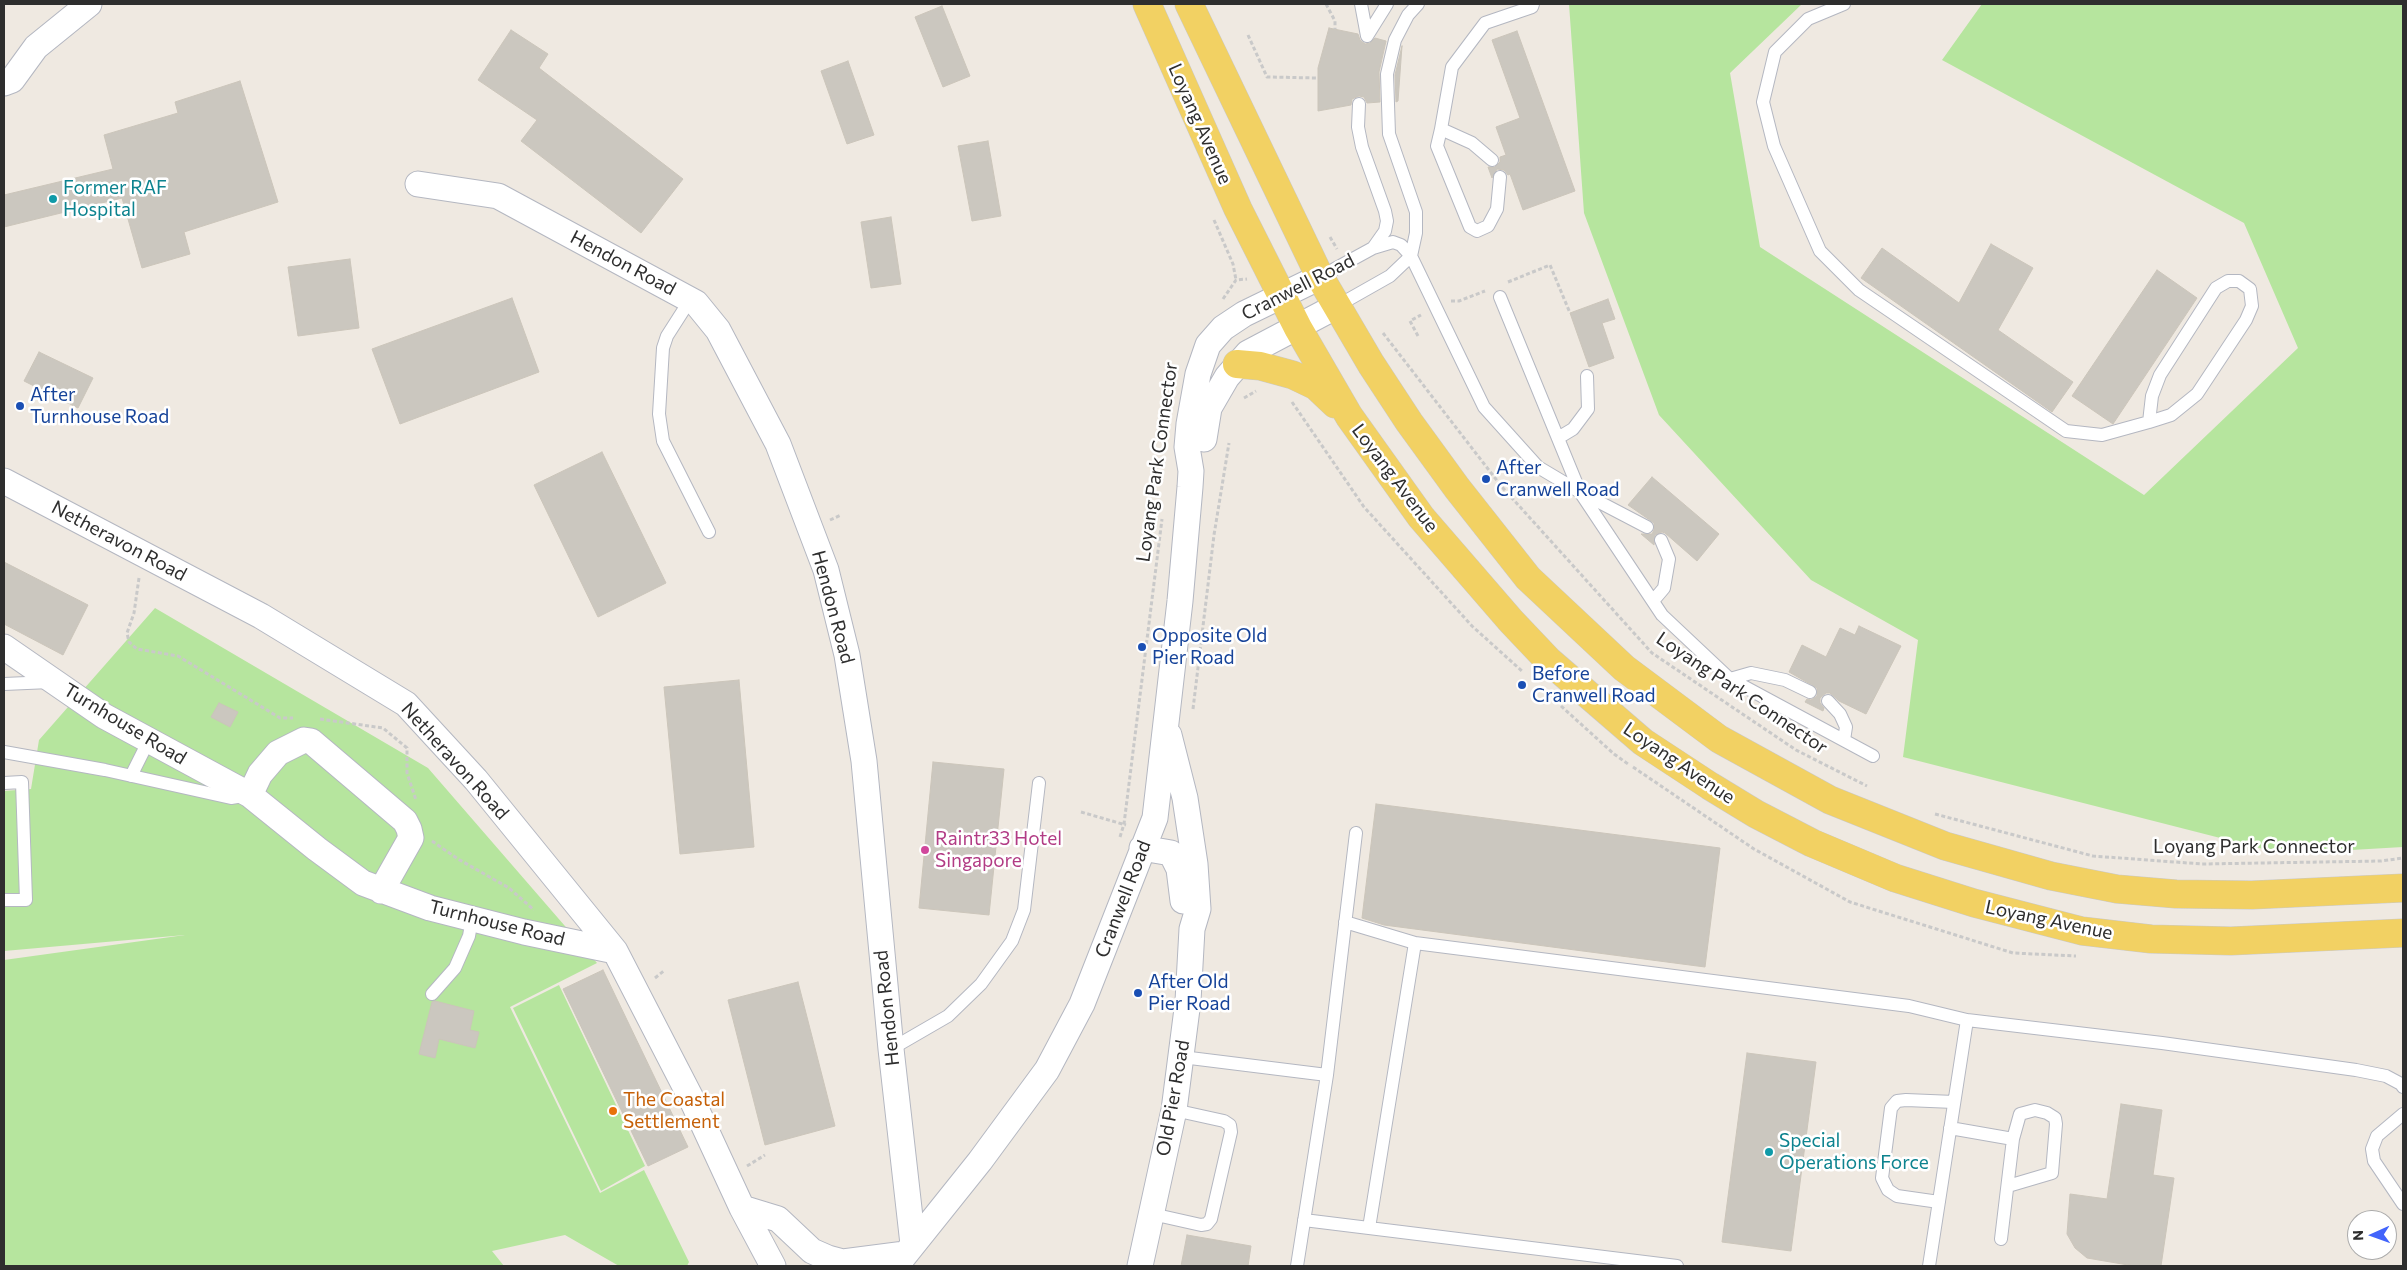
<!DOCTYPE html>
<html>
<head>
<meta charset="utf-8">
<style>
  body { margin:0 }
  #map { position:relative; width:2407px; height:1270px; overflow:hidden; background:#efe9e1; font-family:Commissioner,sans-serif }
  canvas { display:block }
  .frame { position:absolute; inset:0; border:5px solid #2e2e2e; pointer-events:none }
  .north { position:absolute; left:2347px; top:1210px; width:50px; height:50px; box-sizing:border-box; background:#fff; border:1px solid #ababab; border-radius:50%; rotate:268deg; font-size:14px; font-weight:700; line-height:20px; text-align:center; color:#2e2e2e }
  .north::after { content:''; display:block; margin:auto; width:18px; height:22px; background:#4264fb; clip-path:polygon(50% 0,100% 100%,50% 72%,0 100%) }
</style>
</head>
<body>
<div id="map">
<canvas width="2407" height="1270"></canvas>
<div class="frame"></div>
<div class="north">N</div>
</div>
<script>
const ctx = document.querySelector('canvas').getContext('2d');
ctx.lineJoin = 'round';
function fill(path, color) { ctx.fillStyle = color; ctx.fill(path, 'evenodd'); }
const shape = rows => new Path2D(rows.map(r => 'M' + r).join(''));
function strokePath(path, color, width, dash) { ctx.strokeStyle = color; ctx.lineWidth = width; ctx.lineCap = dash ? 'butt' : 'round'; ctx.setLineDash(dash || []); ctx.stroke(path); }
function drawText(font, color, halo, rows, align = 'center') {
  ctx.font = font + ' Commissioner,sans-serif'; ctx.lineWidth = 5; ctx.setLineDash([]); ctx.textBaseline = 'middle'; ctx.strokeStyle = halo; ctx.fillStyle = color; for (const [text, x, y, turn = 0] of rows) {
    ctx.save(); ctx.translate(x, y); ctx.rotate((+turn || 0) * Math.PI / 180); ctx.textAlign = isNaN(turn) ? turn : align; if (halo) ctx.strokeText(text, 0, 0); ctx.fillText(text, 0, 0); ctx.restore();
  }
}
const green = shape([
  [1569,4,1802,4,1730,73,1760,247,2144,495,2298,348,2244,223,1942,60,1982,4,2403,4,2403,847,2283,854,1903,757,1918,640,1811,580,1659,415,1584,213],
  [155,608,428,768,597,963,510,1007,600,1193,644,1170,689,1262,687,1266,619,1266,565,1235,492,1251,504,1266,4,1266,4,960,185,935,4,951,4,791,31,789,39,740],
  [559,985,645,1166,601,1191,513,1008]
]);
const building = shape([
  [942,6,970,76,943,87,915,17,942,6],
  [1329,28,1358,34,1360,40,1365,44,1370,43,1375,38,1386,41,1379,72,1380,102,1367,103,1364,97,1359,96,1352,99,1351,105,1318,111,1318,68,1329,28],
  [511,30,548,54,539,68,683,179,641,233,521,141,537,120,478,80,511,30],
  [1517,31,1575,191,1523,210,1510,174,1508,175,1504,170,1497,169,1492,178,1488,167,1495,167,1500,162,1500,157,1506,155,1496,127,1520,118,1492,40,1517,31],
  [1402,46,1398,101,1396,102,1395,75,1402,46],
  [848,61,874,135,847,144,821,71,848,61],
  [240,81,278,202,184,232,190,254,142,268,122,198,4,227,4,195,113,169,104,135,178,113,175,102,240,81],
  [988,141,1001,216,972,221,958,146,988,141],
  [891,217,901,284,871,288,861,222,891,217],
  [1991,244,2033,268,1998,330,2073,382,2052,412,1861,278,1882,248,1959,303,1991,244],
  [350,259,359,328,298,336,288,267,350,259],
  [2157,270,2197,298,2113,424,2072,396,2157,270],
  [512,298,539,372,400,424,372,349,512,298],
  [1608,299,1615,319,1602,323,1614,358,1589,367,1570,313,1608,299],
  [39,352,93,378,78,408,24,381,39,352],
  [602,452,666,583,598,617,534,485,602,452],
  [1652,477,1719,534,1697,561,1665,533,1662,532,1655,535,1654,545,1641,534,1652,534,1654,530,1654,523,1628,505,1652,477],
  [4,562,88,605,63,655,4,624,4,562],
  [1859,626,1901,646,1866,714,1839,701,1830,693,1826,693,1820,698,1820,703,1824,708,1823,711,1805,702,1807,699,1811,700,1817,696,1817,688,1789,672,1802,645,1826,657,1840,628,1855,635,1859,626],
  [739,680,754,847,680,854,664,687,739,680],
  [219,703,238,712,230,727,211,717,219,703],
  [933,762,1004,769,989,915,919,908,933,762],
  [1376,804,1720,848,1705,967,1384,925,1362,918,1376,804],
  [603,970,688,1147,648,1166,563,989,603,970],
  [798,982,835,1126,765,1145,728,1000,798,982],
  [435,1001,474,1011,470,1030,479,1032,475,1048,439,1039,435,1058,419,1054,432,1002,435,1001],
  [1747,1053,1816,1062,1791,1251,1722,1242,1747,1053],
  [2121,1104,2162,1110,2153,1175,2174,1178,2161,1266,2134,1266,2087,1258,2075,1248,2067,1234,2070,1194,2107,1199,2121,1104],
  [1187,1235,1251,1246,1248,1266,1181,1266,1187,1235]
]);
const path = shape([
  [1326,4,1335,21,1335,29],
  [1248,35,1267,77,1318,78],
  [1214,220,1233,264,1236,280],
  [1330,237,1337,249],
  [1508,282,1550,265,1570,313],
  [1223,299,1236,280,1247,279],
  [1451,301,1459,301,1485,291],
  [1383,333,1502,487,1652,653,1796,750,1867,786],
  [1418,336,1410,321,1421,315],
  [1244,398,1256,391],
  [1292,402,1364,507,1472,626,1523,672],
  [830,520,841,515],
  [139,578,134,613,127,633,129,642,137,649,178,656,280,718,293,718],
  [1561,706,1614,754,1628,764],
  [1193,709,1214,535,1229,443],
  [320,719,383,728,407,748,407,773,416,800],
  [1633,767,1754,849,1850,902,2013,953,2076,956],
  [1081,812,1126,825],
  [1935,814,2093,856,2202,864,2381,861,2403,858],
  [1120,837,1124,824,1162,519],
  [432,841,458,859,509,888,534,910],
  [655,978,665,970],
  [747,1166,765,1155]
]);
const lane = shape([
  [1361,4,1367,36],
  [1844,4,1808,19,1775,52,1763,102,1774,146,1820,251,1859,290,2066,431,2102,435,2149,422,2171,415,2197,394,2246,320,2252,306,2250,289,2239,281,2228,281,2216,288,2160,375,2152,396,2149,422],
  [1367,36,1387,4],
  [1441,129,1452,67,1485,23,1532,7,1533,4],
  [1492,160,1472,143,1441,129,1437,146,1470,227,1477,231,1488,226,1497,209,1500,177],
  [1373,248,1393,242,1401,245,1411,256,1484,407,1538,467,1580,492,1662,615,1730,679,1873,756],
  [1320,277,1373,248,1385,231,1387,221,1385,211,1362,147,1358,127,1359,104],
  [1500,297,1580,492,1647,527],
  [690,300,667,336,663,348,659,414,663,441,709,532],
  [1337,306,1390,276,1411,256,1416,233,1416,212,1389,134,1387,74,1395,40,1408,15,1418,4],
  [1558,438,1573,429,1588,409,1587,376],
  [1653,601,1664,588,1669,559,1661,540],
  [1730,679,1751,673,1785,680,1810,692],
  [4,684,50,682],
  [1828,701,1840,714,1846,727,1844,740],
  [4,752,105,770,231,798,243,796],
  [131,776,149,740],
  [4,783,22,782,26,900,4,900],
  [1345,922,1415,943,1909,1006,1967,1020,2162,1043,2356,1070,2386,1076,2401,1084,2403,1087],
  [432,994,455,968,469,936,472,919],
  [891,1049,948,1016,981,984,1012,941,1024,910,1039,783],
  [1182,1057,1327,1075],
  [2403,1114,2377,1136,2372,1149,2374,1161,2403,1204],
  [1950,1128,2013,1139],
  [1939,1202,1897,1196,1888,1190,1882,1178,1891,1108,1897,1101,1906,1100,1954,1102],
  [1152,1214,1201,1225,1207,1224,1211,1219,1231,1132,1230,1125,1224,1121,1174,1110],
  [1304,1220,1677,1266],
  [1369,1228,1415,943],
  [2001,1239,2013,1139,2020,1114,2035,1110,2047,1113,2055,1118,2056,1124,2052,1173,2008,1186],
  [1297,1266,1327,1075,1356,833],
  [1929,1266,1967,1020]
]);
const street = shape([
  [4,83,12,80,36,47,89,4],
  [418,184,498,196,696,303,718,330,778,444,826,570,847,655,864,761,891,1049,913,1244],
  [1204,439,1209,408,1227,377,1248,353,1337,306],
  [4,481,261,616,406,704,476,780,615,951,692,1100,742,1208,773,1266],
  [4,647,104,716,250,795,317,849,363,883,430,908,524,932,615,951],
  [250,795,260,774,278,753,304,740,311,741,405,821,409,829,411,838,381,891],
  [1142,848,1171,853,1179,869,1183,901],
  [742,1208,778,1219,812,1251,828,1258,843,1262,905,1254],
  [896,1266,980,1161,1047,1070,1082,1004,1155,818,1180,601,1190,487,1191,471,1187,447,1189,424,1198,374,1208,345,1223,328,1244,314,1320,277],
  [1140,1266,1174,1110,1188,1001,1192,929,1198,909,1195,864,1185,798,1169,735]
]);
const primary = shape([
  [1147,4,1238,209,1298,328,1349,416,1421,517,1511,621,1548,660,1643,742,1710,786,1756,814,1812,843,1895,878,1974,903,2082,931,2151,939,2231,941,2403,933],
  [1189,4,1320,277,1371,364,1409,422,1457,488,1528,578,1624,668,1719,739,1830,800,1945,846,2051,876,2117,889,2176,894,2252,895,2403,888],
  [1237,364,1260,366,1293,375,1316,386,1335,404]
]);
const markers = [
  [53,199,5,"#0f9aa8"],
  [20,406,5,"#1a4fb4"],
  [1486,479,5,"#1a4fb4"],
  [1142,647,5,"#1a4fb4"],
  [1522,685,5,"#1a4fb4"],
  [925,850,5,"#d1479c"],
  [1138,993,5,"#1a4fb4"],
  [613,1111,5,"#e8710a"],
  [1769,1152,5,"#0f9aa8"]
];
const streetNames = [
  ["Loyang Avenue",1200,124,66],
  ["Hendon Road",623,263,28],
  ["Cranwell Road",1298,287,-27],
  ["Loyang Park Connector",1157,462,-82],
  ["Loyang Avenue",1395,478,53],
  ["Netheravon Road",119,541,28],
  ["Hendon Road",833,607,75],
  ["Loyang Park Connector",1742,693,34],
  ["Turnhouse Road",125,724,31],
  ["Netheravon Road",455,761,48],
  ["Loyang Avenue",1679,763,34],
  ["Loyang Park Connector",2254,847],
  ["Cranwell Road",1123,899,-69],
  ["Loyang Avenue",2049,920,12],
  ["Turnhouse Road",497,923,14],
  ["Hendon Road",887,1008,-96],
  ["Old Pier Road",1173,1098,-80]
];
const cultureNames = [
  ["Former RAF",63,188],
  ["Hospital",63,210],
  ["Special",1779,1141],
  ["Operations Force",1779,1163]
];
const transitNames = [
  ["After",30,395],
  ["Turnhouse Road",30,417],
  ["After",1496,468],
  ["Cranwell Road",1496,490],
  ["Opposite Old",1152,636],
  ["Pier Road",1152,658],
  ["Before",1532,674],
  ["Cranwell Road",1532,696],
  ["After Old",1148,982],
  ["Pier Road",1148,1004]
];
const hotelNames = [
  ["Raintr33 Hotel",935,839],
  ["Singapore",935,861]
];
const foodNames = [
  ["The Coastal",623,1100],
  ["Settlement",623,1122]
];
fill(green, '#b6e59e');
fill(building, '#cbc7bf');
strokePath(building, '#cbc5ba', 1);
strokePath(lane, '#b4b7c1', 14);
strokePath(street, '#b4b7c1', 27);
strokePath(primary, '#c9c9c9', 29);
strokePath(path, '#c9c9c9', 3, [4, 2.5]);
strokePath(lane, '#fff', 12);
strokePath(street, '#fff', 25);
strokePath(primary, '#f2d163', 28);
for (const [x, y, r, color] of markers) { const dot = new Path2D(); dot.arc(x, y, r, 0, 2 * Math.PI); ctx.fillStyle = color; ctx.fill(dot); strokePath(dot, '#fff', 2); }
drawText('19px', '#2e2e2e', '#fff', streetNames);
drawText('19px', '#0d838f', '#fff', cultureNames, 'left');
drawText('19px', '#164399', '#fff', transitNames, 'left');
drawText('19px', '#b23c85', '#fff', hotelNames, 'left');
drawText('19px', '#c56008', '#fff', foodNames, 'left');
</script>
</body>
</html>
